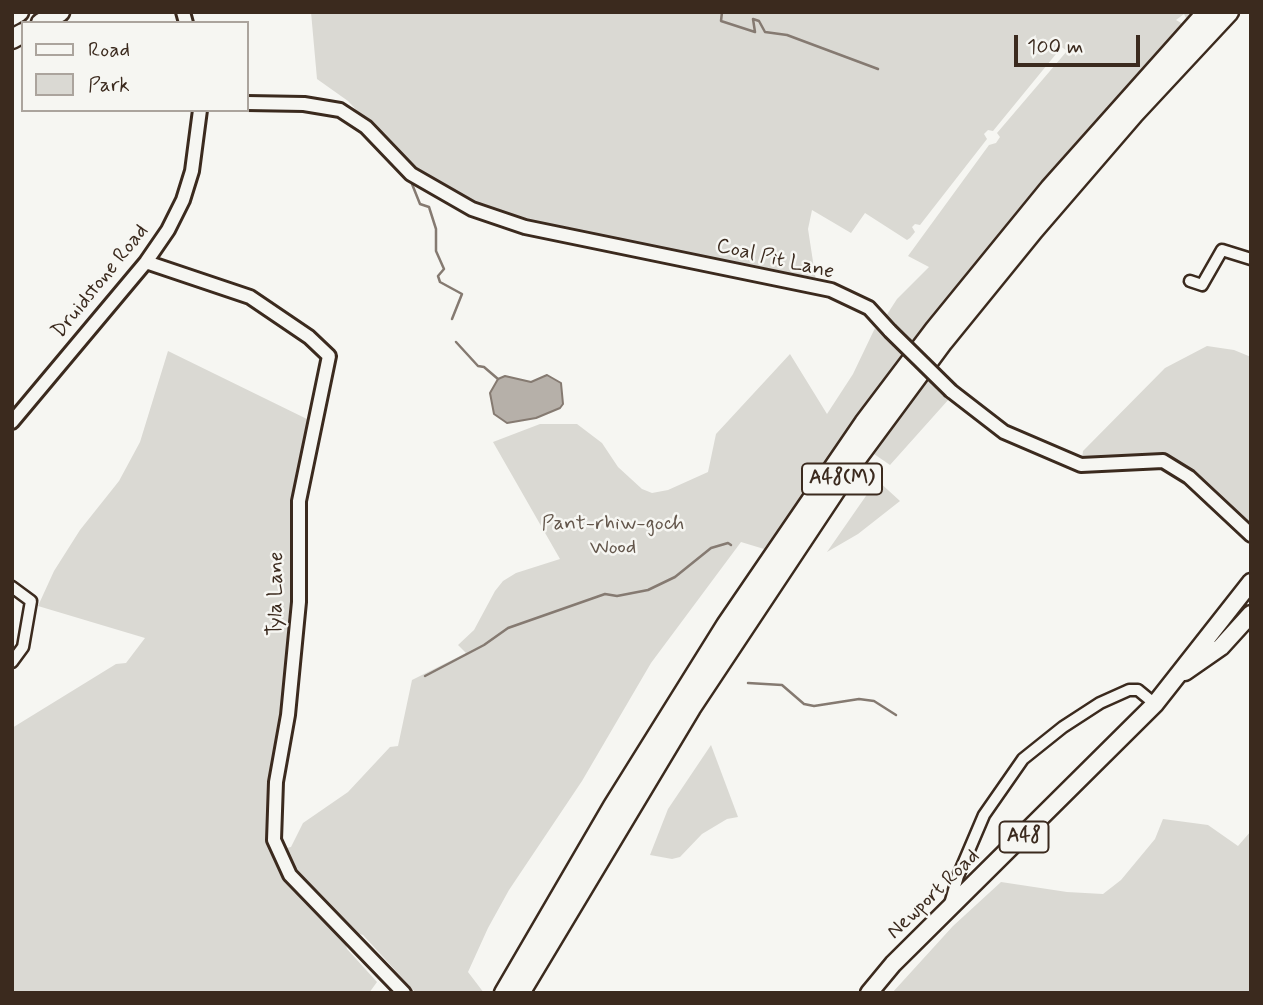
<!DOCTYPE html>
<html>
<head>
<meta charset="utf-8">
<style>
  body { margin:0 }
  #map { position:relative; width:1263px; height:1005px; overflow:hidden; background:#f6f6f2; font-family:Mynerve,sans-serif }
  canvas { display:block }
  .frame { position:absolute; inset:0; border:14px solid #3b2a1e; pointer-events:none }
  .legend { position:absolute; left:21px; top:21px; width:228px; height:91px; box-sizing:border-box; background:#f6f6f2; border:2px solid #aba49d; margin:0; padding:9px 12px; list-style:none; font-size:21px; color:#3b2a1e }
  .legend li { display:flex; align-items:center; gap:14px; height:35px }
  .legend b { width:35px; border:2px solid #aba49d }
  .scale { position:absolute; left:1014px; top:35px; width:126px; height:32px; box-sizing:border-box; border:4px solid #3b2a1e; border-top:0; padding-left:9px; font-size:21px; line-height:24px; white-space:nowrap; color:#3b2a1e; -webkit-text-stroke:5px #f6f6f2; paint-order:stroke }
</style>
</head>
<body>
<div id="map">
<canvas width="1263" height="1005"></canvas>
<div class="frame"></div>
<ul class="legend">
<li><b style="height:9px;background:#f6f6f2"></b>Road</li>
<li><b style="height:19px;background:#dad9d3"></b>Park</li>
</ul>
<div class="scale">100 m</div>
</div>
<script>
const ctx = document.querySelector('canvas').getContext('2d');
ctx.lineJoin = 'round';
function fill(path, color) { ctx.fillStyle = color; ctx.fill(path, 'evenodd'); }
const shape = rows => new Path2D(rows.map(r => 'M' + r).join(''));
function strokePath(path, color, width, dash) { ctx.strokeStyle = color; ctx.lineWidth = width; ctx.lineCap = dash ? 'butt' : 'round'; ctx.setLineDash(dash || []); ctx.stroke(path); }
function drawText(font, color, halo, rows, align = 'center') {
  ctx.font = font + ' Mynerve,sans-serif'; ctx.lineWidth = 5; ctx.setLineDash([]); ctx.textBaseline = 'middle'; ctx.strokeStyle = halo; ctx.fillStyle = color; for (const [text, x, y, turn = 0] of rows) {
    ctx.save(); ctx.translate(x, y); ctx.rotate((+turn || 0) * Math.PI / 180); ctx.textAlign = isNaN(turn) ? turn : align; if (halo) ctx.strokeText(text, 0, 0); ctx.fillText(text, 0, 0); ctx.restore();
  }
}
const green = shape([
  [311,12,1194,12,1187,20,1184,14,1176,20,1183,24,1046,175,913,342,886,316,897,299,929,267,908,256,989,145,996,143,1000,137,997,133,1067,51,1059,45,1056,54,993,131,988,130,984,134,987,139,920,225,915,224,912,227,915,232,910,238,907,240,865,213,851,233,812,210,808,229,816,281,753,271,521,220,474,205,443,189,403,160,348,101,317,79],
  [875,328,905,354,764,549,741,542,651,663,582,781,509,890,488,928,468,972,484,993,416,993,363,935,353,932,309,888,282,849,291,847,303,823,348,792,390,747,398,746,412,680,466,653,458,645,474,630,495,591,503,581,516,573,560,559,493,442,540,424,577,424,602,443,618,467,642,489,652,493,668,490,708,472,716,434,790,354,827,414,853,374],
  [1207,346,1234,350,1251,357,1251,526,1193,470,1174,458,1156,455,1082,459,1083,451,1165,368],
  [168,351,311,421,292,515,295,594,267,832,269,844,344,938,347,949,377,982,369,993,12,993,12,728,116,664,126,663,145,638,38,606,54,571,80,530,119,481,140,442],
  [929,379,949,399,890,465,874,454],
  [877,480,900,501,858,534,827,552],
  [711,745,738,817,727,819,702,834,680,857,672,859,650,855,668,809],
  [1163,819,1208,825,1238,846,1251,831,1251,993,892,993,953,926,1001,882,1067,892,1103,894,1121,880,1155,839]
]);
const water = shape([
  [547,375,561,383,563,404,560,408,536,418,507,423,494,414,490,393,498,379,505,376,531,382,547,375]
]);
const stream = shape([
  [722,12,721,21,755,32,753,19,759,21,765,32,787,35,878,69],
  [412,184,420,204,429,207,436,229,436,251,444,269,438,276,440,282,462,294,452,319],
  [456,342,478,366,484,367,498,379],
  [425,676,484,645,508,628,605,594,617,596,648,590,675,577,711,548,728,543,731,545],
  [748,683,782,685,804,704,814,706,859,699,874,701,896,715]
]);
const minor = shape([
  [1190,281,1202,285,1222,250,1251,259],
  [12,587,31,601,23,647,12,662],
  [950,904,958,876,984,815,1023,759,1063,727,1100,703,1129,690,1138,690,1155,704]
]);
const tertiary = shape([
  [183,12,186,23],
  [247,103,304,104,340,110,366,127,411,174,472,209,525,227,831,290,869,308,890,331],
  [146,262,250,297,309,337,329,356,299,501,299,602,288,715,276,782,274,840,290,875,404,993],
  [951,391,1004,432,1081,465,1163,461,1189,477,1251,535],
  [12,422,146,262,168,230,183,200,192,171,200,110]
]);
const primary = shape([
  [1185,672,1221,647,1251,614],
  [869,993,893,964,1155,704,1251,582]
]);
const motorway = shape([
  [12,16,19,12],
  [41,23,60,12],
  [12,39,23,33],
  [504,993,613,806,726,625,864,423,935,329,1050,188,1207,12],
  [520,993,691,708,855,461,943,342,1034,230,1134,114,1229,12]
]);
const tertiaryBridge = shape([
  [890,331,951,391]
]);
const shields = [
  [842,479,80],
  [1024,837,49]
];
const shieldNames = [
  ["A48(M)",842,479],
  ["A48",1024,837]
];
const streetNames = [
  ["Coal Pit Lane",775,260,13],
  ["Druidstone Road",101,282,-51],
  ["Tyla Lane",277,594,-89],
  ["Newport Road",934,895,-44]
];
const parkNames = [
  ["Pant-rhiw-goch",613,525],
  ["Wood",613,549]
];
fill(green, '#dad9d3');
fill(water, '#b6b0a9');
strokePath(water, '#857a71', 2);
strokePath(stream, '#857a71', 2.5);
strokePath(minor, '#3b2a1e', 15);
strokePath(tertiary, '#3b2a1e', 18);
strokePath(primary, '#3b2a1e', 21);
strokePath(motorway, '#3b2a1e', 23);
strokePath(minor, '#f6f6f2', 10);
strokePath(tertiary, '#f6f6f2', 12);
strokePath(primary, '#f6f6f2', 16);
strokePath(motorway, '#f6f6f2', 18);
strokePath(tertiaryBridge, '#3b2a1e', 18, []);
strokePath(tertiaryBridge, '#f6f6f2', 12);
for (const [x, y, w] of shields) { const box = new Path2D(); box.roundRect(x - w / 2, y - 15.5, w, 31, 5); ctx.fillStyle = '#f6f6f2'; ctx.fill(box); strokePath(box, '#3b2a1e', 2); }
drawText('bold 19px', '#3b2a1e', null, shieldNames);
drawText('21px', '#3b2a1e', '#f6f6f2', streetNames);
drawText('21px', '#63564b', '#f6f6f2', parkNames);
</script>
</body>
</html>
